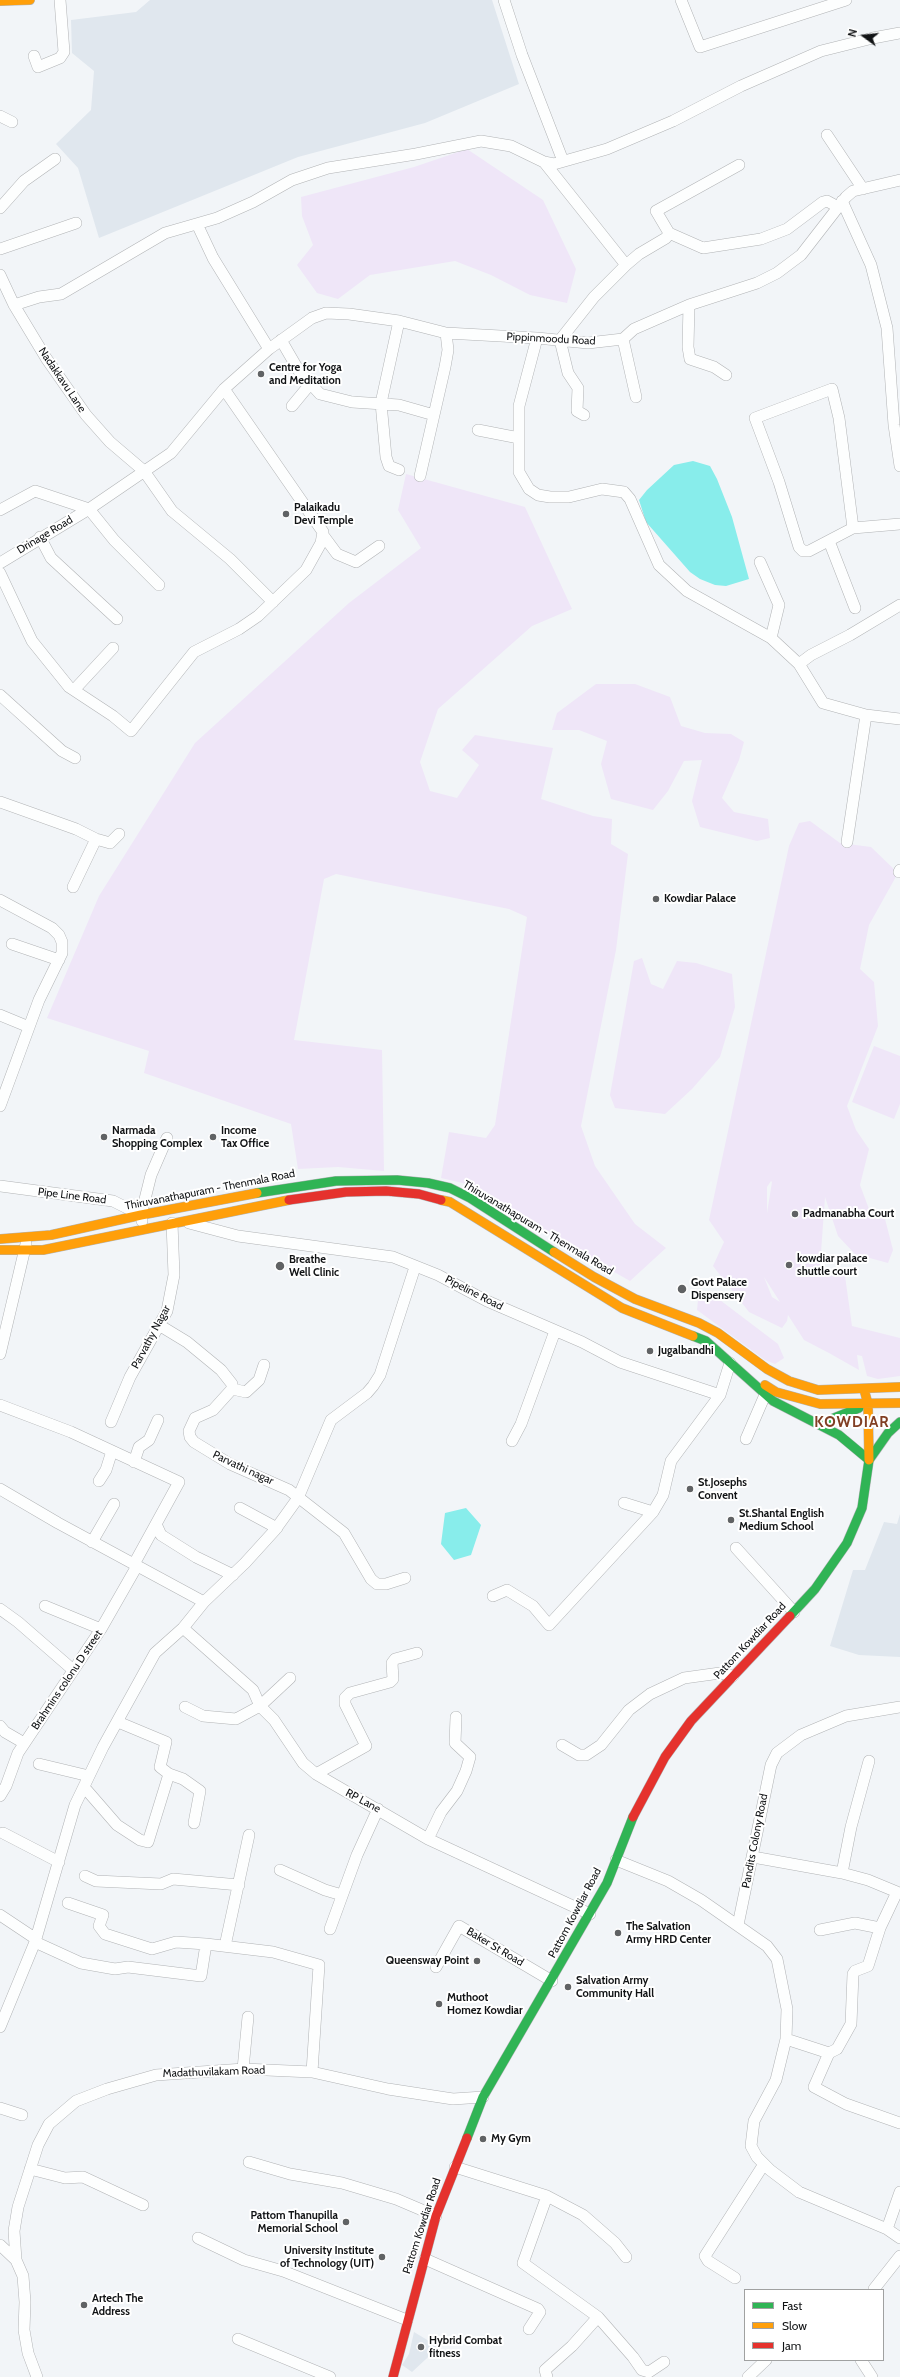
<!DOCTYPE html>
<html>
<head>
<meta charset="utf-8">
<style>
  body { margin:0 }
  #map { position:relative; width:900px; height:2377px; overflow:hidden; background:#f2f5f8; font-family:Cabin,sans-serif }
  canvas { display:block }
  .legend { position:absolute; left:744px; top:2289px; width:140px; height:72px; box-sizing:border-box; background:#fff; border:1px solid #a0a1a1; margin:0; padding:5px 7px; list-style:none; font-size:12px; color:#111315 }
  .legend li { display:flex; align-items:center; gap:8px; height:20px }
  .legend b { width:20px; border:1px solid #a0a1a1 }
  .north { position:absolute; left:844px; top:16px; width:40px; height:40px; -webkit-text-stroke:3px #fff; paint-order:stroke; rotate:285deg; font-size:11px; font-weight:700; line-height:16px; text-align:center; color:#111315 }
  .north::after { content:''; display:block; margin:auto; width:14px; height:18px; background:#111315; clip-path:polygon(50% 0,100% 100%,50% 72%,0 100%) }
</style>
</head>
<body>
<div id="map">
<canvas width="900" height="2377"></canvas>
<ul class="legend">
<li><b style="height:5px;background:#30b455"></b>Fast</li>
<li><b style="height:5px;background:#ff9f0a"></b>Slow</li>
<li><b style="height:5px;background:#e5322d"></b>Jam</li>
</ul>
<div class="north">N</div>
</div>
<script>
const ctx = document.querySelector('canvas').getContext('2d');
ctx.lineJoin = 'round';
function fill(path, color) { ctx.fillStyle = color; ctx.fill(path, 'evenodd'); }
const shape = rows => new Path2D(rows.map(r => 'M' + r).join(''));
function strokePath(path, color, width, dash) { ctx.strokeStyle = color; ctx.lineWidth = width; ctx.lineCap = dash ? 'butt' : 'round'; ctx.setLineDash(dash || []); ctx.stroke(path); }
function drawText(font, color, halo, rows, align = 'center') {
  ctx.font = font + ' Cabin,sans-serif'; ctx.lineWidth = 4; ctx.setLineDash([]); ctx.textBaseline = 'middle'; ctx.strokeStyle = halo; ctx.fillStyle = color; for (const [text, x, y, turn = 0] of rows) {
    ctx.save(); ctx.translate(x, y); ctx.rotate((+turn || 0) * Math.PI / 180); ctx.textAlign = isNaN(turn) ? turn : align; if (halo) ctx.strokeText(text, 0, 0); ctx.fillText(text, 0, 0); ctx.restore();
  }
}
const built = shape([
  [150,0,492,0,519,84,425,123,298,157,99,238,78,168,56,144,91,110,94,71,72,53,71,20,136,12],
  [900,1514,900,1657,859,1655,830,1646,853,1570,865,1570,884,1522,897,1524],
  [414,2332,439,2347,412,2372,402,2365,409,2354]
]);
const green = shape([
  [467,149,543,200,576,269,567,303,530,295,491,275,455,261,370,275,338,299,317,293,297,265,313,245,302,216,301,197,414,167],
  [406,474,525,507,572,609,532,626,438,709,420,762,430,791,457,798,479,765,462,750,475,735,553,748,541,799,593,816,612,819,611,844,628,854,616,950,581,1126,595,1166,635,1224,666,1248,630,1281,560,1241,471,1185,441,1178,449,1132,486,1138,495,1125,527,917,509,909,336,874,324,879,294,1040,382,1050,384,1171,338,1167,298,1169,291,1124,144,1073,149,1051,47,1018,99,896,195,743,349,603,421,548,398,510],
  [596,684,635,684,670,697,681,726,705,733,731,734,744,742,739,760,722,798,734,812,768,819,770,838,757,841,700,827,692,801,702,760,684,761,668,791,653,810,611,799,601,764,607,741,579,730,552,730,557,713],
  [810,821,840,843,871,847,898,873,869,925,860,969,874,982,878,1026,847,1106,856,1130,869,1149,860,1185,869,1209,884,1215,893,1250,888,1263,855,1254,838,1236,825,1197,820,1266,845,1276,852,1326,900,1338,900,1376,878,1379,867,1376,862,1356,857,1355,859,1370,829,1353,804,1340,788,1315,787,1321,782,1328,749,1312,713,1266,724,1242,709,1220,789,846,799,823],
  [771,1181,772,1182,767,1213,767,1187],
  [762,1272,764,1277,780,1302,772,1297],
  [642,958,651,984,663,989,677,961,696,963,732,974,735,1007,720,1057,692,1089,665,1114,615,1108,610,1095,634,961],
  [874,1046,900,1056,900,1104,894,1119,852,1102],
  [705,1293,716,1297,778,1344,784,1358,775,1364,765,1360,697,1310,698,1300]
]);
const water = shape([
  [693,461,710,466,717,479,732,517,749,579,726,586,715,585,700,579,690,572,646,522,639,500,647,490,674,465],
  [466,1508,481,1525,471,1555,454,1560,441,1544,445,1513]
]);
const street = shape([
  [504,0,522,55,563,161],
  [681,0,700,47,846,0],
  [34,56,38,67,60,58,64,52,60,0],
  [0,116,12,122],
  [827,135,863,189],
  [544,162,626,265],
  [842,201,871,265,887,328,894,425,900,466],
  [0,208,24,181,55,159],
  [197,224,213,258,269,349],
  [669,233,703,248,761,239,787,229,823,202,827,201,838,207],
  [0,249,76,223],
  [0,275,14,305,46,358,86,415,110,442,144,471,172,511,230,559,273,602],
  [14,305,39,297,61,294,165,233,217,218,253,202,292,180,328,168,416,154,481,141,511,146,544,162,554,164,607,149,673,121,741,86,821,51,873,38,900,33],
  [689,305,688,347,690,359,714,367,726,375],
  [537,338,519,406,519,472,529,489,538,495,550,497,569,497,602,489,624,492,630,499,659,565,687,591,771,638,799,664,823,703,866,715,900,719],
  [623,339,636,397],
  [281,340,299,371,320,394,352,402,399,405,434,415],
  [292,406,311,383],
  [584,415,577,411,578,388,568,373,560,340,594,297,626,265,639,254,666,238,669,233,656,211,739,165],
  [478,430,519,438],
  [399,470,389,466,386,457,381,403,399,321],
  [420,476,445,367,448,350,446,333],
  [0,510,35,491,89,509,114,540,159,585],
  [853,528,839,418,832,389,755,418,779,482,799,547,803,551,809,551,853,528,900,524],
  [323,535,337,554,356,562,379,546],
  [40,537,51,558,117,619],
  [829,541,855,608],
  [760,562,779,605,771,638],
  [0,563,89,509,171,453,224,389,269,349,312,318,326,313,349,314,399,321,446,333,537,338,588,343,623,339,634,329,689,305,757,283,777,273,801,255,846,197,853,191,900,180],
  [0,573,32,641,69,687,113,716,131,731,194,652,239,629,258,616,306,570,321,543,323,532,224,389],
  [799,664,811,655,850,635,900,605],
  [74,690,113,648],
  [0,695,62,751,75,758],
  [0,802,76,829,96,839,110,843,119,834],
  [847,842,866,715],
  [899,872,900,870],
  [73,887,96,839],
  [0,900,52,928,59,935,62,942,62,953,39,1000,0,1106],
  [12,944,59,960],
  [0,1015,29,1027],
  [0,1186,113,1201,141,1215],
  [142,1221,141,1215,151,1175,167,1138],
  [189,1223,238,1236,393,1257,438,1275,487,1301,582,1342,620,1362,720,1395],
  [159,1325,187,1342,221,1370,232,1384,232,1389,213,1410,195,1418,189,1431,190,1437,194,1442,230,1464,289,1490,344,1533,371,1579,377,1584,386,1584,405,1578],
  [0,1354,26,1244],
  [232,1389,246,1392,259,1380,264,1365],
  [0,1405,71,1432,179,1482,134,1564],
  [111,1422,130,1377,167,1311,174,1275,172,1223],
  [746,1439,765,1395],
  [512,1441,521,1424,555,1331],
  [134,1462,139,1447,149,1440,158,1420],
  [99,1481,106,1470,112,1451],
  [0,1489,58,1523,204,1602],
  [624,1503,653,1512],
  [240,1508,277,1528],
  [156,1524,161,1535,196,1557,233,1575],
  [92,1542,114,1504],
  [736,1548,794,1612],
  [493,1596,507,1590,533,1606,549,1625,653,1512,663,1495,671,1461,720,1395,730,1363],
  [45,1606,101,1629],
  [0,1609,18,1622,72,1669],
  [183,1628,253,1690,260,1706,274,1720,303,1763,316,1774,428,1839,590,1914],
  [185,1707,203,1716,236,1719,260,1706,290,1678],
  [118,1722,166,1742,160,1767,169,1774],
  [0,1726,5,1732,24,1743],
  [562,1745,579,1755,586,1755,601,1745,629,1710,650,1694,684,1678,720,1673,733,1676],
  [39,1764,89,1776],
  [316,1774,366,1746,345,1704,345,1698,350,1693,390,1682,393,1679,392,1663,395,1659,417,1653],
  [84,1787,117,1825,140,1840,148,1842,169,1774,183,1779,200,1791,194,1823],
  [0,1796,6,1786,18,1753,101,1629,137,1566],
  [3,1833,59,1862],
  [428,1839,441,1812,457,1791,466,1771,470,1757,455,1743,456,1717],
  [753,1857,842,1873,868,1880,897,1892,880,1928,855,1923,820,1930],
  [616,1860,668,1881,701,1900,767,1946,777,1959,787,2009,786,2039,776,2080,754,2121,751,2146,757,2157,770,2170,799,2192,887,2229],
  [280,1870,325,1890,342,1895],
  [842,1873,851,1827,869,1761],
  [85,1876,96,1881,161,1884,173,1879,239,1885],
  [68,1903,103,1915,99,1926,105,1934,152,1949,176,1942,206,1944],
  [0,1915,36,1939],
  [738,1925,771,1765,777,1753,801,1735,846,1716,900,1707],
  [330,1929,357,1855,378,1809],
  [35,1942,81,1963,115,1969,128,1967,201,1976,206,1944,273,1952,319,1965,312,2072],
  [225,1946,249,1835],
  [436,1967,459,1926,552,1981],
  [0,2027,35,1942,75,1805,103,1747,155,1653,183,1628,204,1602,245,1563,275,1530,298,1498,331,1420,367,1393,373,1386,380,1375,415,1267],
  [786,2039,829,2053,837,2049,851,2024,853,1974,855,1971,868,1966,880,1928],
  [829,2053,814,2087,846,2104,900,2123],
  [243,2069,248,2017],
  [0,2108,22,2115],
  [249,2162,290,2174,342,2183,396,2199,436,2216],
  [455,2167,547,2196,523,2263,598,2317,572,2346,545,2370,547,2377],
  [30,2169,65,2178,83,2177,143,2205],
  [900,2192,887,2229,900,2238],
  [547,2196,583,2215,615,2243,626,2257],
  [198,2238,244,2260,283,2271,407,2320],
  [0,2245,16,2260,23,2276,25,2302,24,2330,28,2353,37,2377],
  [425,2259,538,2309,540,2312,529,2329],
  [16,2260,14,2231,18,2207,38,2145,49,2124,76,2101,107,2089,156,2075,244,2069,312,2072,388,2089,453,2099,483,2097],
  [735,2278,708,2261,705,2256,764,2164],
  [874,2289,900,2256],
  [598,2317,633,2357,642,2370,649,2372,664,2362],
  [238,2339,330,2377],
  [861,2360,872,2377],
  [748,2377,766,2360]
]);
const fast = shape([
  [257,1193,336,1181,397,1180,428,1183,450,1188,470,1198,554,1252],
  [693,1336,706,1341,773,1401,839,1435,869,1460],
  [819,1424,859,1408],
  [869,1460,888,1433,900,1422],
  [790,1616,815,1589,847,1543,862,1508,869,1460],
  [467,2138,483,2097,607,1883,633,1817]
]);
const slow = shape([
  [0,1,30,0],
  [441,1200,450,1202,622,1308,693,1336],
  [0,1239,51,1235,141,1215,257,1193],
  [0,1250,43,1250,289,1200],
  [554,1252,594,1277,635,1299,699,1323,718,1333,767,1369,789,1381,818,1390,900,1387],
  [765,1385,776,1392,820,1404,900,1403],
  [865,1393,868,1404,869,1460]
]);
const jam = shape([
  [289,1200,346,1192,386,1191,419,1194,441,1200],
  [633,1817,665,1757,691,1721,790,1616],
  [393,2377,436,2216,467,2138]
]);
const markers = [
  [261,374,4,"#606264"],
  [286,514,4,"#606264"],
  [656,899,4,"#606264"],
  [104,1137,4,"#606264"],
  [213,1137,4,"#606264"],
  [795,1214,4,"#606264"],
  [789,1265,4,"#606264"],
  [280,1266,5,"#606264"],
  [682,1289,5,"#606264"],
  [650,1351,4,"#606264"],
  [690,1489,4,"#606264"],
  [731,1520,4,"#606264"],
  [618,1933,4,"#606264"],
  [477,1961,4,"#606264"],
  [568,1987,4,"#606264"],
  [439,2004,4,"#606264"],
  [483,2139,4,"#606264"],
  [346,2222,4,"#606264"],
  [382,2257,4,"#606264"],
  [84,2305,4,"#606264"],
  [421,2347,4,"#606264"]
];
const streetNames = [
  ["Pippinmoodu Road",551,339,3],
  ["Nadakkavu Lane",62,380,56],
  ["Drinage Road",45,535,-31],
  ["Thiruvanathapuram - Thenmala Road",210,1190,-11],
  ["Pipe Line Road",72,1196,7],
  ["Thiruvanathapuram - Thenmala Road",538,1228,31],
  ["Pipeline Road",474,1293,27],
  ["Parvathy Nagar",151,1337,-62],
  ["Parvathi nagar",243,1468,25],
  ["Pattom Kowdiar Road",750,1641,-47],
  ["Brahmins colonu D street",67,1680,-56],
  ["RP Lane",363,1801,28],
  ["Pandits Colony Road",755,1841,-79],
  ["Pattom Kowdiar Road",575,1913,-62],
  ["Baker St Road",495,1947,31],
  ["Madathuvilakam Road",214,2072,-2],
  ["Pattom Kowdiar Road",422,2226,-72]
];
const poiNames = [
  ["Centre for Yoga",269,368],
  ["and Meditation",269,381],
  ["Palaikadu",294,508],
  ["Devi Temple",294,521],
  ["Kowdiar Palace",664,899],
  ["Narmada",112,1131],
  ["Shopping Complex",112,1144],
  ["Income",221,1131],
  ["Tax Office",221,1144],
  ["Padmanabha Court",803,1214],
  ["kowdiar palace",797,1259],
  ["shuttle court",797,1272],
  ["Breathe",289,1260],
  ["Well Clinic",289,1273],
  ["Govt Palace",691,1283],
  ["Dispensery",691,1296],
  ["Jugalbandhi",658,1351],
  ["St.Josephs",698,1483],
  ["Convent",698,1496],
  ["St.Shantal English",739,1514],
  ["Medium School",739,1527],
  ["The Salvation",626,1927],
  ["Army HRD Center",626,1940],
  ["Queensway Point",469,1961,"right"],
  ["Salvation Army",576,1981],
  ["Community Hall",576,1994],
  ["Muthoot",447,1998],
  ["Homez Kowdiar",447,2011],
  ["My Gym",491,2139],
  ["Pattom Thanupilla",338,2216,"right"],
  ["Memorial School",338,2229,"right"],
  ["University Institute",374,2251,"right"],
  ["of Technology (UIT)",374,2264,"right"],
  ["Artech The",92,2299],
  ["Address",92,2312],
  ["Hybrid Combat",429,2341],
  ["fitness",429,2354]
];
const districtNames = [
  ["KOWDIAR",852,1423]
];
fill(built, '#e0e7ee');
fill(green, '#efe6f8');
fill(water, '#88edeb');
strokePath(street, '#b1b3b5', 12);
strokePath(fast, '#b1b3b5', 10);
strokePath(slow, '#b1b3b5', 10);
strokePath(jam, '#b1b3b5', 10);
strokePath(street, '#fdfefe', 11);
strokePath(fast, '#30b455', 9);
strokePath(slow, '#ff9f0a', 9);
strokePath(jam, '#e5322d', 9);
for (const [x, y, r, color] of markers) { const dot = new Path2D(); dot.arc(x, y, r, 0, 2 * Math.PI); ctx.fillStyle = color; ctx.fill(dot); strokePath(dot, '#fff', 1.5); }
drawText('11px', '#111315', '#fff', streetNames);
drawText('bold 11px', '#111315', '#fff', poiNames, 'left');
ctx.letterSpacing = '1px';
drawText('bold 15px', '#813f24', '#fff', districtNames);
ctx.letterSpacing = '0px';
</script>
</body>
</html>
